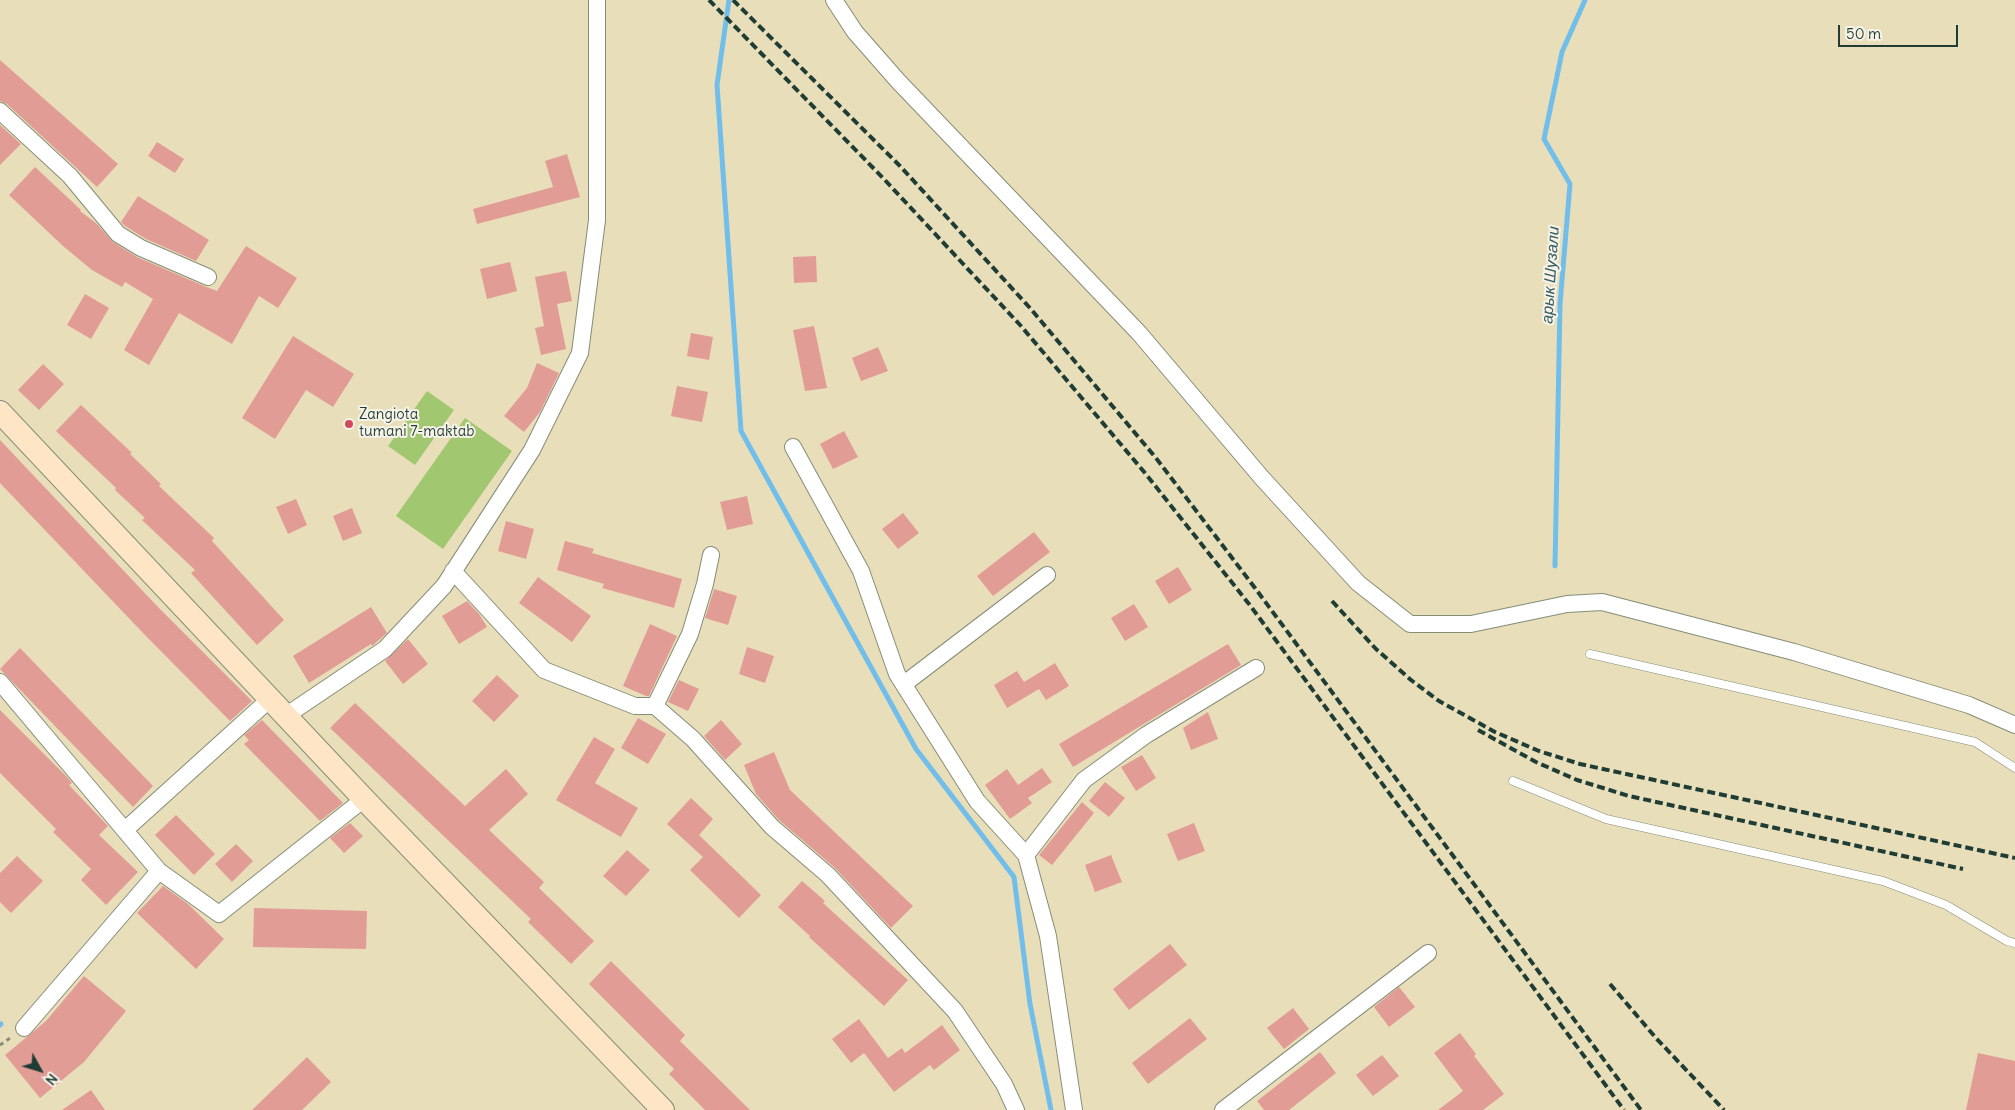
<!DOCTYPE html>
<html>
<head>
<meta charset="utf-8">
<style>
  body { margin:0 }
  #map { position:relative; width:2015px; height:1110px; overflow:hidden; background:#e8deba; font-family:Delius,sans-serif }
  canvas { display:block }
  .north { position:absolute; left:15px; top:1045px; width:50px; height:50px; -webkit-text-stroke:4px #f7f3e8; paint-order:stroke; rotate:129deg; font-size:14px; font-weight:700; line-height:20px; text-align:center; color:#1f3d34 }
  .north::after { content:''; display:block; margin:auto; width:18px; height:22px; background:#1f3d34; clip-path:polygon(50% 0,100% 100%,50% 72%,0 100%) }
  .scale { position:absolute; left:1838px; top:25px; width:120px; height:22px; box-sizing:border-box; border:2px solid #1f3d34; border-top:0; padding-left:6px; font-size:15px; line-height:18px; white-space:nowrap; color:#1f3d34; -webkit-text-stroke:4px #f7f3e8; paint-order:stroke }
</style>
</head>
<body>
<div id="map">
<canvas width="2015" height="1110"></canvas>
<div class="north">N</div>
<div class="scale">50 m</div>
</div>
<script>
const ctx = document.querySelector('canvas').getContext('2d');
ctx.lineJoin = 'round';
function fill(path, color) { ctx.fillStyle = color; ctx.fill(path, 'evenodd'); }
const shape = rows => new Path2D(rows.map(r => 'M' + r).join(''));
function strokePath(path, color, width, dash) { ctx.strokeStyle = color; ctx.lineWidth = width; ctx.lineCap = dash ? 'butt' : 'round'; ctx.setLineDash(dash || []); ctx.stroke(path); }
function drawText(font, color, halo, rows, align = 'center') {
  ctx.font = font + ' Delius,sans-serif'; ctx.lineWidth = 4; ctx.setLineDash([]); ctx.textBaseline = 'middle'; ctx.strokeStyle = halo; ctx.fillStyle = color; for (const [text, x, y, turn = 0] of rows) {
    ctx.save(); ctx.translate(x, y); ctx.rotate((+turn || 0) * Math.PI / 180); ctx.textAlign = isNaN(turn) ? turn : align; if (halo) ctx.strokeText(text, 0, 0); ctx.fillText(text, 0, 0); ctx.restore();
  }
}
const green = shape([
  [427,391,454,410,415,465,388,446],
  [465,418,512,451,443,549,396,516]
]);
const stream = shape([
  [729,0,717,85,741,431,916,749,1014,877,1030,1004,1051,1110],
  [1555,566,1560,304,1570,184,1544,139,1562,52,1585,0],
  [0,1025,1,1024]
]);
const building = shape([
  [0,60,118,164,97,187,7,104,0,101],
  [0,125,21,144,0,165],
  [157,142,184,159,175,173,148,156],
  [567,154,580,197,477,224,473,209,553,187,545,161],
  [35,167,81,210,80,211,97,224,113,242,137,257,204,286,217,291,246,246,297,278,278,308,259,296,232,344,179,313,149,365,124,350,153,299,125,282,122,287,92,270,63,246,9,195],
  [138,196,209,240,196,261,146,239,125,226,121,222],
  [816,256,817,282,794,283,793,257],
  [510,262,517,291,487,299,480,269],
  [566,271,572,301,557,304,566,349,541,355,535,328,544,326,535,277],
  [85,294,109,308,91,339,67,325],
  [814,326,827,388,805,391,793,330],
  [691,333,713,337,709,360,687,356],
  [293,336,354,374,333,407,306,390,275,439,242,418],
  [878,347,888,371,861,381,852,358],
  [537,363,559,373,540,412,524,432,504,416,527,388],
  [43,364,64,384,39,410,18,390],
  [677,386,708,392,702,422,671,416],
  [81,405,132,453,130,454,161,484,159,486,214,538,212,541,284,620,257,645,191,573,195,570,142,520,145,518,115,490,116,488,56,431],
  [844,431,858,457,833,469,820,444],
  [0,440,158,607,252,701,230,721,144,634,0,483],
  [747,496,753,524,727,530,720,502],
  [296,499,307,525,288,534,276,507],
  [352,508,362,533,343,541,333,516],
  [903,513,919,533,898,549,882,529],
  [506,521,534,529,526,559,498,551],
  [1034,532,1050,552,993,596,977,576],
  [565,541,594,549,592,553,682,579,674,608,602,588,604,584,557,570],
  [1178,567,1192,590,1169,604,1155,581],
  [538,577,591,616,572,642,519,603],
  [714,589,737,596,728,625,705,618],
  [467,601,479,614,487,627,459,644,442,616],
  [1134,604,1148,627,1125,641,1111,618],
  [371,607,387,633,372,646,371,644,309,683,293,656],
  [650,624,677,636,649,696,646,696,623,686],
  [408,639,428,664,403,684,385,661],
  [1228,644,1241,665,1073,767,1059,744],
  [747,647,774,656,765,683,739,674],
  [20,648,153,786,133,807,0,669],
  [1055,663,1069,686,1046,700,1039,689,1007,708,994,685,1017,671,1024,682],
  [497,675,519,696,494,722,472,701],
  [679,680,699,689,688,711,668,702],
  [355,703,465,806,506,769,528,794,489,830,544,882,539,888,594,941,571,964,528,922,531,919,330,728],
  [0,710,67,777,72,783,69,785,108,826,99,835,138,872,106,905,81,880,91,869,53,832,56,829,0,773],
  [1208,712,1218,739,1191,750,1183,728],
  [638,718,666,734,648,764,621,748],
  [262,720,343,803,320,821,244,744,249,740,244,735],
  [721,720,742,744,725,760,704,736],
  [594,737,615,749,595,783,638,808,621,837,556,800],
  [774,752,790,790,913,906,891,928,835,868,779,820,756,794,744,765],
  [1142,755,1156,778,1136,791,1121,767],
  [1042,768,1052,782,1028,798,1032,803,1010,819,985,785,1007,769,1018,785],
  [1105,782,1125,798,1109,817,1089,801],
  [691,798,713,819,699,835,761,895,739,918,690,870,703,857,667,824],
  [1082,802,1094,813,1052,865,1039,855],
  [176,815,215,854,194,875,155,835],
  [350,823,363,836,344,853,330,838],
  [1194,823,1205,851,1178,861,1167,834],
  [236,844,253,861,232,882,215,864],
  [627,850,650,870,626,896,603,876],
  [1111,855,1122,882,1095,892,1085,865],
  [17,856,43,881,11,913,0,902,0,873],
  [802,881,825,901,823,903,908,980,884,1006,809,937,810,936,778,907],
  [163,886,188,904,224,939,196,969,137,913],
  [254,908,367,911,366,949,253,947],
  [1170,944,1187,965,1129,1010,1113,989],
  [611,961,685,1035,680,1041,750,1110,705,1110,669,1074,674,1069,589,984],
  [84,976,126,1011,84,1062,40,1098,5,1055,46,1021],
  [1399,987,1415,1007,1389,1027,1374,1007],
  [1293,1008,1309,1029,1284,1049,1267,1028],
  [1190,1018,1207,1039,1148,1084,1132,1063],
  [859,1019,888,1058,902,1048,905,1053,942,1025,960,1050,934,1070,930,1065,894,1092,864,1053,851,1063,832,1039],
  [1460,1033,1476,1054,1474,1056,1504,1094,1483,1110,1438,1110,1463,1091,1434,1053],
  [1320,1052,1336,1073,1289,1110,1264,1110,1257,1101],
  [1978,1053,2015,1061,2015,1110,1966,1110],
  [1382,1055,1399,1076,1373,1096,1356,1075],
  [307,1057,331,1082,302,1110,252,1110],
  [91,1090,105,1110,62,1110]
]);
const path = shape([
  [0,1045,13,1036]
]);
const lane = shape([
  [1590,654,1975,742,2015,768],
  [1513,781,1606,819,1883,881,1946,905,2007,941,2015,943]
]);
const street = shape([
  [834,0,855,32,898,81,1139,333,1262,478,1358,583,1410,624,1471,624,1567,604,1602,602,1794,652,1969,705,2015,725],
  [0,111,70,176,118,234,141,248,208,277],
  [793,447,861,571,897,674,977,801,1026,855,1048,936,1074,1110],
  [453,571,544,670,635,706,655,706,693,739,772,827,828,875,955,1011,1004,1084,1016,1110],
  [0,682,159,871,219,914,364,799],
  [904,684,1047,575],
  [655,706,690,634,705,584,711,555],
  [287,715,385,649,444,586,532,450,580,353,597,220,597,0],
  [125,830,271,698],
  [1026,855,1084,780,1146,735,1256,668],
  [24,1028,159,871],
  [1223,1110,1428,953]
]);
const secondary = shape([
  [0,412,364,799,663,1110]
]);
const rail = shape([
  [709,0,883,178,1021,326,1145,473,1249,604,1624,1110],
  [733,0,900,166,1030,308,1156,458,1255,588,1641,1110],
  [1332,601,1376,649,1411,680,1439,701,1495,732,1539,751,1580,764,2015,858],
  [1478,730,1536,762,1577,780,1629,796,1963,869],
  [1610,984,1656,1038,1724,1110]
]);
const markers = [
  [349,424,5,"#d1495b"]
];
const poiNames = [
  ["Zangiota",359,415],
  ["tumani 7-maktab",359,432]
];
const waterNames = [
  ["арык Шузали",1551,275,-86]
];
fill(green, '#a2c771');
strokePath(stream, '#71beeb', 5);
fill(building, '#e29c96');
strokePath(lane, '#848e77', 9);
strokePath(street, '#848e77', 18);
strokePath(secondary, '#848e77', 24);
strokePath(path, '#848e77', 3, [4, 4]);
strokePath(lane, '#fff', 8);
strokePath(street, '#fff', 16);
strokePath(secondary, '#fde5c5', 22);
strokePath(rail, '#1f3d34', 4, [8, 4]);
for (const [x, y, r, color] of markers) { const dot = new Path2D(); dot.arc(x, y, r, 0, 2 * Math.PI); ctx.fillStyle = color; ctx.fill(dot); strokePath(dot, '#f7f3e8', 2); }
drawText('15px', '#1f3d34', '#f7f3e8', poiNames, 'left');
drawText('italic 16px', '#345d62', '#f7f3e8', waterNames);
</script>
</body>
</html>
